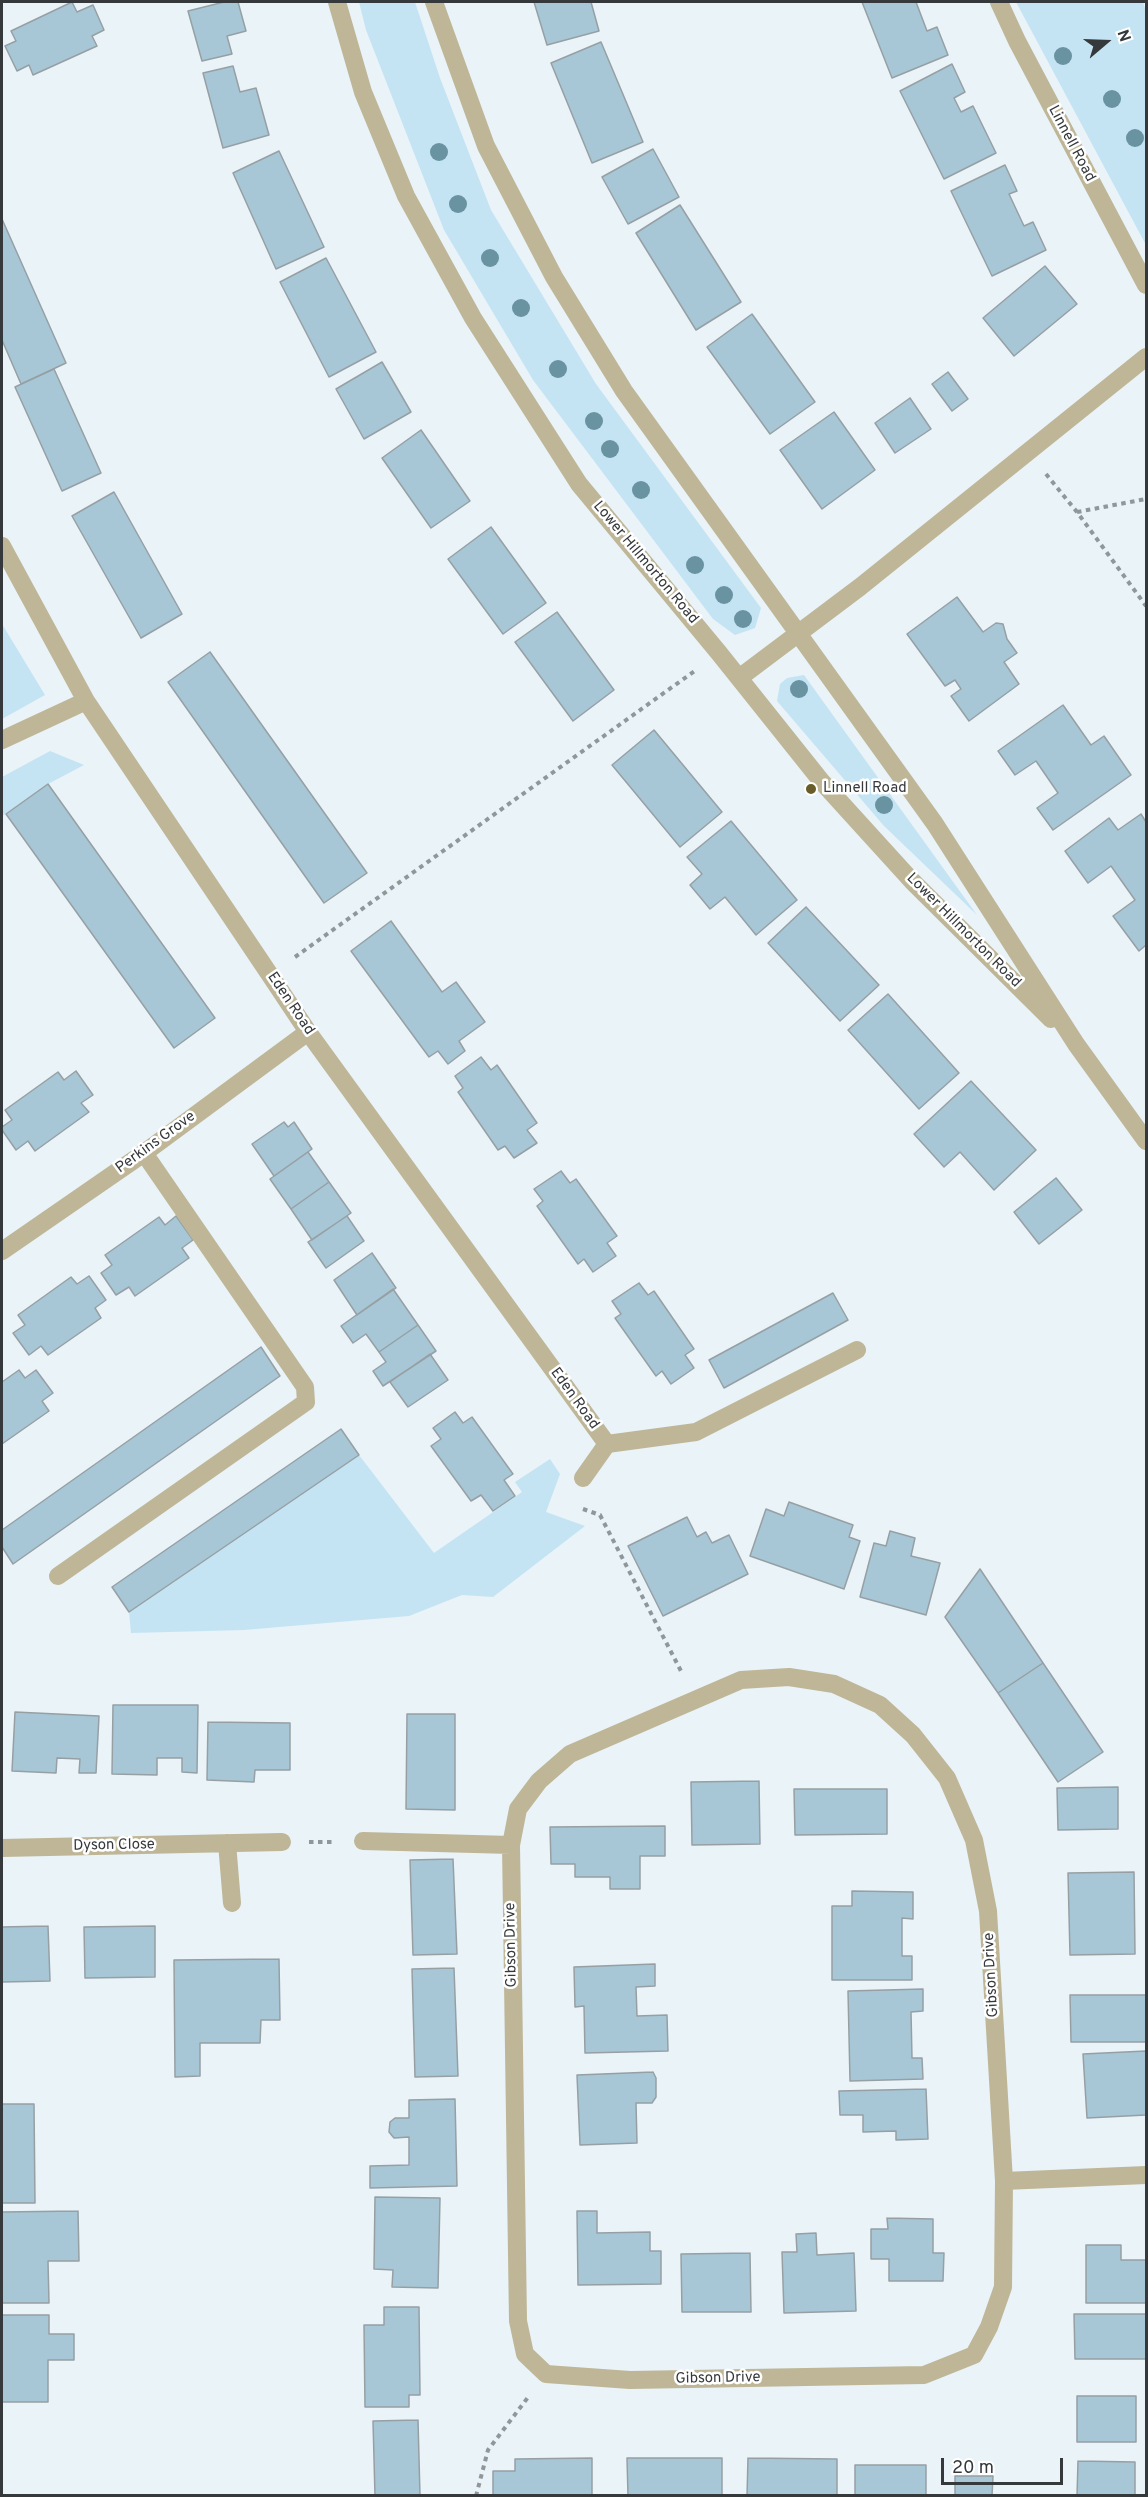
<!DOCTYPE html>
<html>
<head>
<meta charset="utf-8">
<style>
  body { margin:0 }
  #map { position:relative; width:1148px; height:2497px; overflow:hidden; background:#e9f3f8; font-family:Overpass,sans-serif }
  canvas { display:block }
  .frame { position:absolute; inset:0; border:3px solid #35393b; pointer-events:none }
  .north { position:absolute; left:1076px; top:12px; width:60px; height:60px; -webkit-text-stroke:4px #fff; paint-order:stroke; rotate:71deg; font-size:16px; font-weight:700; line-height:24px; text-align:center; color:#35393b }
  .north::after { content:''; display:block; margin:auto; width:21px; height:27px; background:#35393b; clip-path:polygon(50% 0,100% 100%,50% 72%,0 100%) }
  .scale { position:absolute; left:941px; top:2458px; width:122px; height:27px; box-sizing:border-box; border:3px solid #35393b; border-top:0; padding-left:8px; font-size:18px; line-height:21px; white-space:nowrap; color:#35393b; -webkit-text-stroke:4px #fff; paint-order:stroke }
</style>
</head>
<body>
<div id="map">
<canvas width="1148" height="2497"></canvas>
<div class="frame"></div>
<div class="north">N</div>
<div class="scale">20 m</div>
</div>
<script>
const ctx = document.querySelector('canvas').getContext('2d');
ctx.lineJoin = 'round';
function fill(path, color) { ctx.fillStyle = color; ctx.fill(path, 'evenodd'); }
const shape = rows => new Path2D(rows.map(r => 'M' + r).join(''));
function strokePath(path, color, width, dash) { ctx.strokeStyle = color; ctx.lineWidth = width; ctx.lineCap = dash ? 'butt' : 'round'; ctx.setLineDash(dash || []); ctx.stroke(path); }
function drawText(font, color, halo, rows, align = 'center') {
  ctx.font = font + ' Overpass,sans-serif'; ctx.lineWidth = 5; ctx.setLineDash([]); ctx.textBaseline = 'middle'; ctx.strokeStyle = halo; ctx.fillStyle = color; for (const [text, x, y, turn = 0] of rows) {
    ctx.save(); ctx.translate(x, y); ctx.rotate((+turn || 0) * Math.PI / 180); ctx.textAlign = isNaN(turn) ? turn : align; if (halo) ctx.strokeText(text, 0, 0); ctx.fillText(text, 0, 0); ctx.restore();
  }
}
const green = shape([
  [359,2,415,2,440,78,491,210,596,384,761,608,755,628,735,635,713,619,533,380,444,230,366,30],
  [1016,2,1143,2,1146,12,1146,245],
  [2,624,45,695,2,719],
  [804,675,977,915,884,826,777,701,780,684,787,678],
  [50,751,84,765,48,784,2,816,2,777],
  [359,1455,434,1553,522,1492,515,1482,550,1459,560,1474,546,1512,585,1526,493,1597,462,1595,409,1616,244,1630,131,1633,129,1612]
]);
const building = shape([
  [72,2,77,12,93,5,104,30,92,36,97,46,33,75,29,65,17,71,5,46,16,41,11,31,72,2],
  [224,2,238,2,246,31,227,36,232,54,202,61,188,11,224,2],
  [534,2,591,2,599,31,547,45,534,2],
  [862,2,916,2,927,31,937,27,948,55,892,78,862,2],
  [601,42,643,142,592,163,551,63,601,42],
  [952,64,965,92,954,98,961,112,973,106,996,153,944,179,900,91,952,64],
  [233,66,240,92,256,88,269,135,223,148,203,73,233,66],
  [653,149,679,197,628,224,602,177,653,149],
  [279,151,324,247,276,269,233,173,279,151],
  [1005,165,1017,191,1009,194,1024,226,1033,222,1046,250,992,276,951,191,1005,165],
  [680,205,741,302,696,330,636,233,680,205],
  [2,219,66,363,21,384,2,340,2,219],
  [326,258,376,352,329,377,280,282,326,258],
  [1045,266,1077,304,1014,356,983,318,1045,266],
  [752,314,815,402,770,434,707,347,752,314],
  [382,362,411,412,364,439,336,389,382,362],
  [54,369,101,473,62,491,15,387,54,369],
  [948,372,968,399,952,411,932,384,948,372],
  [910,398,931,429,895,453,875,423,910,398],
  [834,412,875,470,822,509,780,450,834,412],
  [421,430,470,501,431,528,382,458,421,430],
  [114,492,182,614,141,638,72,516,114,492],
  [491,527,546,603,503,634,448,559,491,527],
  [957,597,983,632,996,623,1003,624,1007,639,1017,653,1004,662,1019,684,969,721,951,696,961,689,955,680,945,686,907,634,957,597],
  [557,612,614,690,573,721,515,642,557,612],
  [210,652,367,873,324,903,168,682,210,652],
  [1063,705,1091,745,1104,736,1131,775,1053,830,1037,808,1058,793,1036,761,1015,775,998,751,1063,705],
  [654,730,722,812,680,847,612,765,654,730],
  [48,784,215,1018,174,1048,6,814,48,784],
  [1141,814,1146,822,1146,945,1139,951,1113,916,1135,900,1111,866,1088,883,1065,851,1109,818,1118,830,1141,814],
  [731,821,797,900,756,935,725,897,710,909,690,885,702,874,687,857,731,821],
  [806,907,879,985,840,1021,768,943,806,907],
  [391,921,442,992,456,982,485,1022,459,1041,465,1051,448,1064,438,1051,429,1057,351,951,391,921],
  [888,994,959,1073,919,1109,848,1030,888,994],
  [481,1057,491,1070,497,1065,537,1123,527,1130,537,1143,514,1158,505,1146,498,1150,458,1092,463,1088,455,1076,481,1057],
  [76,1071,93,1095,81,1103,89,1112,35,1151,28,1141,16,1150,2,1130,2,1127,12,1120,5,1110,58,1072,64,1080,76,1071],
  [971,1081,1036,1150,994,1190,960,1152,944,1167,914,1134,971,1081],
  [284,1122,288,1127,294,1122,312,1149,274,1176,252,1144,284,1122],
  [308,1152,329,1182,291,1209,270,1179,308,1152],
  [561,1171,570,1183,576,1179,617,1236,607,1243,616,1256,593,1272,584,1259,578,1264,537,1206,543,1201,534,1189,561,1171],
  [1056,1178,1082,1210,1039,1244,1014,1212,1056,1178],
  [329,1182,351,1213,312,1240,291,1209,329,1182],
  [176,1216,193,1240,182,1248,189,1258,135,1296,129,1287,116,1295,101,1273,112,1265,105,1255,159,1217,165,1225,176,1216],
  [347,1216,364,1241,326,1268,308,1242,347,1216],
  [372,1253,396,1288,357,1315,334,1280,372,1253],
  [89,1276,106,1300,95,1308,101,1318,48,1355,41,1346,29,1355,13,1333,25,1325,18,1315,71,1277,77,1284,89,1276],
  [639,1283,648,1295,654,1291,694,1349,685,1355,694,1368,671,1384,662,1371,656,1376,615,1318,621,1314,612,1301,639,1283],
  [393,1289,418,1325,379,1352,366,1334,353,1343,341,1326,393,1289],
  [833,1293,848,1320,724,1388,709,1360,833,1293],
  [418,1325,436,1351,383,1386,373,1371,386,1362,379,1352,418,1325],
  [261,1347,280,1376,13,1564,2,1547,2,1530,261,1347],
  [430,1354,448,1380,408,1407,390,1382,430,1354],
  [19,1370,25,1378,36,1370,53,1393,42,1401,49,1411,2,1444,2,1382,19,1370],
  [455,1412,463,1423,472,1417,513,1474,504,1480,515,1496,493,1511,481,1495,471,1501,431,1446,441,1439,433,1428,455,1412],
  [341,1429,359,1455,129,1612,112,1587,341,1429],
  [789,1502,853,1525,849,1537,860,1541,844,1589,750,1556,766,1509,784,1516,789,1502],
  [687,1517,697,1537,706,1532,712,1543,729,1535,748,1574,663,1616,628,1546,687,1517],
  [890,1531,915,1538,911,1556,940,1563,926,1615,860,1597,874,1543,886,1546,890,1531],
  [980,1569,1043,1663,998,1693,945,1617,980,1569],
  [1043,1663,1103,1752,1058,1782,998,1693,1043,1663],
  [113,1705,198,1705,197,1773,182,1772,182,1758,157,1758,157,1775,112,1774,113,1705],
  [15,1712,99,1716,96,1773,79,1773,80,1759,57,1758,56,1773,12,1771,15,1712],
  [407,1714,455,1714,455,1810,406,1809,407,1714],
  [208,1722,290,1723,290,1770,255,1770,254,1782,207,1780,208,1722],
  [759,1781,760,1844,692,1845,691,1782,759,1781],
  [1118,1787,1118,1829,1058,1830,1057,1788,1118,1787],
  [794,1789,887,1789,887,1834,795,1835,794,1789],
  [665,1826,665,1856,640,1856,640,1889,610,1889,610,1877,575,1877,575,1864,551,1864,550,1827,665,1826],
  [453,1859,457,1954,413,1955,410,1860,453,1859],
  [1134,1872,1135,1954,1070,1955,1068,1873,1134,1872],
  [852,1891,913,1892,913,1919,902,1918,902,1956,912,1956,912,1980,832,1980,832,1906,852,1906,852,1891],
  [48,1926,50,1981,2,1982,2,1927,48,1926],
  [155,1926,155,1977,85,1978,84,1927,155,1926],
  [279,1959,280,2020,261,2020,260,2043,200,2043,200,2076,175,2077,174,1960,279,1959],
  [655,1964,655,1986,636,1987,637,2016,667,2015,668,2051,585,2053,584,2006,575,2007,574,1967,655,1964],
  [454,1968,458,2076,415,2077,412,1969,454,1968],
  [923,1989,923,2011,911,2012,912,2058,922,2058,923,2079,850,2081,848,1991,923,1989],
  [1070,1995,1146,1995,1146,2042,1071,2042,1070,1995],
  [1146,2051,1146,2115,1087,2118,1083,2054,1146,2051],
  [653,2072,656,2078,656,2097,652,2103,636,2103,637,2143,580,2145,577,2075,653,2072],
  [926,2089,928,2139,896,2140,896,2131,863,2132,863,2115,840,2115,839,2091,926,2089],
  [455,2099,457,2186,370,2188,370,2166,409,2165,409,2137,394,2138,389,2132,390,2122,395,2118,409,2118,409,2100,455,2099],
  [2,2104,34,2104,35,2203,2,2203,2,2104],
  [375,2197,440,2198,438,2288,392,2287,393,2270,374,2269,375,2197],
  [78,2211,79,2261,48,2261,49,2303,2,2303,2,2212,78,2211],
  [577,2211,597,2211,597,2233,650,2232,650,2251,661,2251,661,2284,578,2285,577,2211],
  [887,2218,933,2219,933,2253,944,2253,943,2281,889,2281,889,2259,871,2259,871,2229,888,2229,887,2218],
  [816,2233,817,2255,854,2253,856,2311,784,2313,782,2252,797,2252,796,2234,816,2233],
  [1086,2245,1121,2245,1121,2260,1146,2260,1146,2303,1086,2303,1086,2245],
  [750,2253,751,2312,682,2312,681,2254,750,2253],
  [384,2307,419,2307,420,2395,409,2395,409,2407,365,2407,364,2325,384,2325,384,2307],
  [1074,2314,1146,2314,1146,2359,1075,2359,1074,2314],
  [2,2315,49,2315,49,2334,74,2334,74,2360,48,2360,48,2402,2,2402,2,2315],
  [1077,2396,1136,2396,1136,2442,1077,2442,1077,2396],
  [418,2420,420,2496,375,2496,373,2421,418,2420],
  [592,2458,592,2496,493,2496,493,2471,515,2471,515,2459,592,2458],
  [627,2458,722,2458,722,2496,628,2496,627,2458],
  [748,2458,837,2459,837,2496,747,2496,748,2458],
  [1078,2461,1135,2462,1135,2496,1077,2496,1078,2461],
  [855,2465,926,2465,926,2496,855,2496,855,2465],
  [955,2476,993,2476,992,2496,955,2496,955,2476]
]);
const path = shape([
  [1046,474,1077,512,1146,606],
  [1077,512,1146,499],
  [295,957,696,670],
  [583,1509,600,1515,682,1673],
  [309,1842,335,1842],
  [476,2496,488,2450,529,2396]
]);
const minor = shape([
  [337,2,363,92,406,196,473,318,579,484,719,653,822,782,912,881,1051,1019],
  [434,2,486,146,554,277,624,391,935,824,1076,1044,1146,1141],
  [999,2,1017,41,1146,285],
  [2,546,86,701,270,975,308,1032,607,1444],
  [739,678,860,587,1146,357],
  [2,740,86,701],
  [2,1251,144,1153,308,1032],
  [583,1478,607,1444,696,1432,857,1350],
  [58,1576,306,1402,305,1387,144,1153],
  [789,1677,834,1684,880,1705,913,1735,947,1778,974,1840,988,1911,1004,2181,1003,2287,989,2327,974,2355,924,2375,630,2380,546,2374,525,2354,518,2321,511,1845,518,1809,539,1781,570,1754,741,1680,789,1677],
  [363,1841,511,1845],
  [227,1843,232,1903],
  [2,1848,282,1842],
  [1004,2181,1146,2175]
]);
const trees = [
  [1063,56],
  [1112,99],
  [1135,138],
  [439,152],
  [458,204],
  [490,258],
  [521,308],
  [558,369],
  [594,421],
  [610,449],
  [641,490],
  [695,565],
  [724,595],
  [743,619],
  [799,689],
  [884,805]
];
const markers = [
  [811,789,6,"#685c29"]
];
const streetNames = [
  ["Linnell Road",1071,144,62],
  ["Lower Hillmorton Road",645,563,50],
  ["Lower Hillmorton Road",963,931,45],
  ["Eden Road",290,1004,56],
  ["Perkins Grove",156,1143,-36],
  ["Eden Road",574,1399,54],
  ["Dyson Close",114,1846,-1],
  ["Gibson Drive",512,1945,-91],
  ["Gibson Drive",992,1975,-93],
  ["Gibson Drive",718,2379,-1]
];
const poiNames = [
  ["Linnell Road",823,789]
];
fill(green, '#c4e4f4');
fill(building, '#a7c7d6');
strokePath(building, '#96a0a4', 1.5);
strokePath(path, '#90979a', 4, [4.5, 4.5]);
strokePath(minor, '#beb696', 18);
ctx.fillStyle = '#6993a1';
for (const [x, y] of trees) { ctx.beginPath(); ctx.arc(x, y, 9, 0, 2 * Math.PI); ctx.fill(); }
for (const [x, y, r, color] of markers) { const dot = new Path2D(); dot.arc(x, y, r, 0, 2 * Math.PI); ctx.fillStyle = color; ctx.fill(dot); strokePath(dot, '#fff', 2); }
drawText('15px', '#35393b', '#fff', streetNames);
drawText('15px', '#35393b', '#fff', poiNames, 'left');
</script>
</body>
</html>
